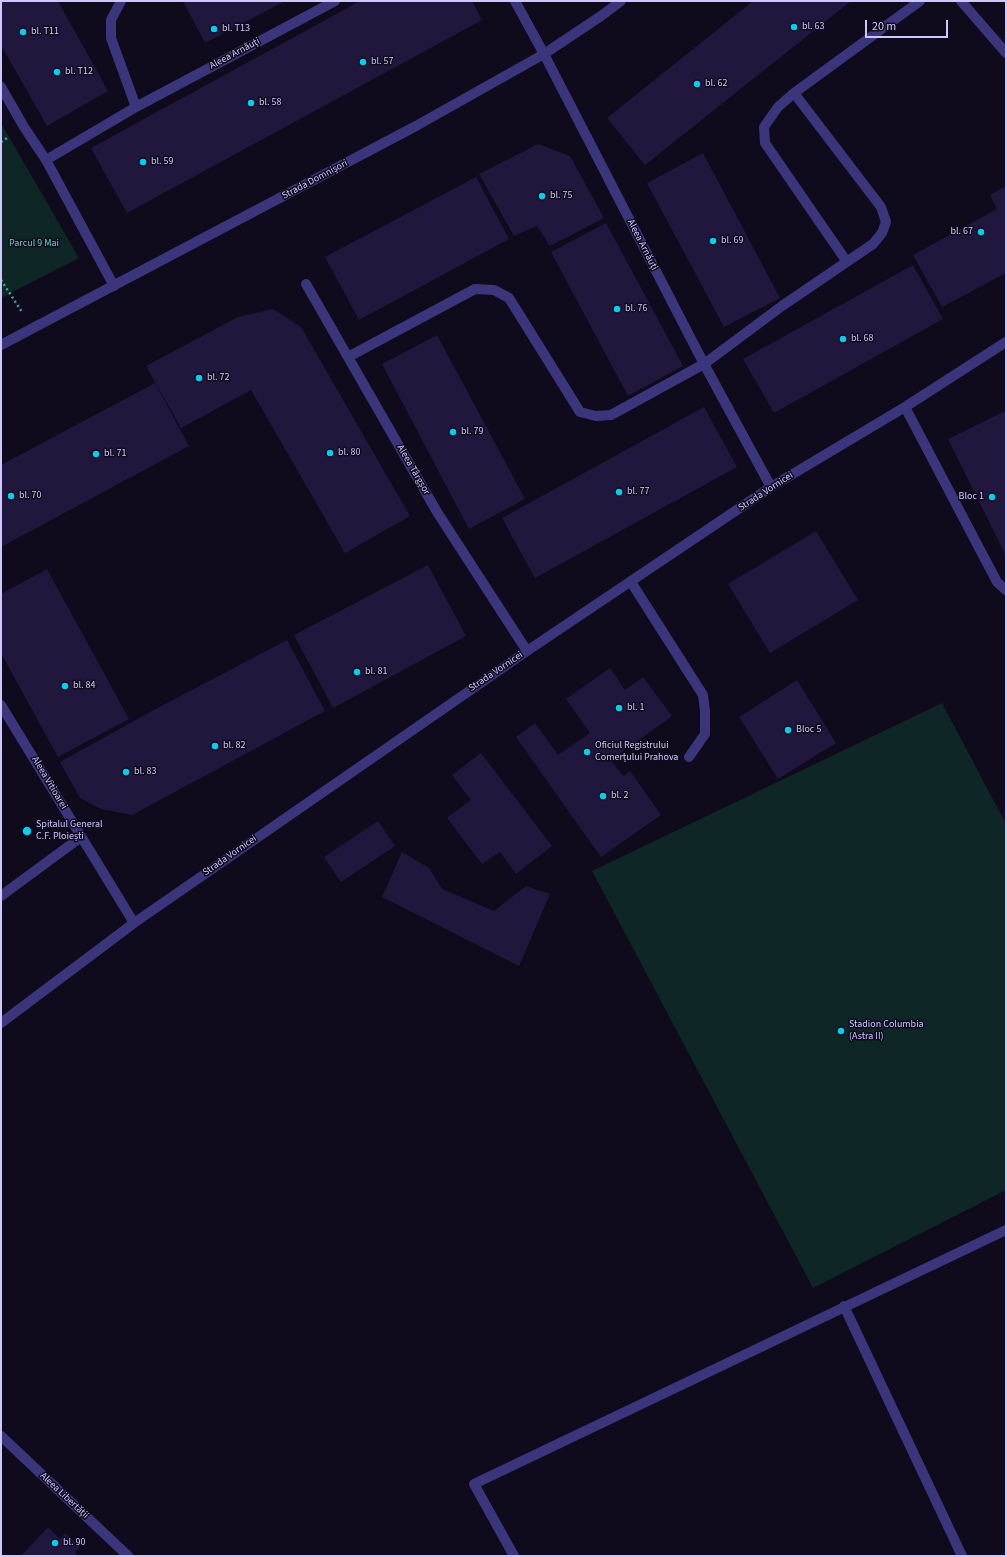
<!DOCTYPE html>
<html>
<head>
<meta charset="utf-8">
<style>
  body { margin:0 }
  #map { position:relative; width:1007px; height:1557px; overflow:hidden; background:#0f0b1c; font-family:"Source Sans 3",sans-serif }
  canvas { display:block }
  .frame { position:absolute; inset:0; border:2px solid #cfc7ff; pointer-events:none }
  .scale { position:absolute; left:865px; top:20px; width:83px; height:18px; box-sizing:border-box; border:2px solid #cfc7ff; border-top:0; padding-left:5px; font-size:12px; line-height:14px; white-space:nowrap; color:#cfc7ff; -webkit-text-stroke:3px #0f0b1c; paint-order:stroke }
</style>
</head>
<body>
<div id="map">
<canvas width="1007" height="1557"></canvas>
<div class="frame"></div>
<div class="scale">20 m</div>
</div>
<script>
const ctx = document.querySelector('canvas').getContext('2d');
ctx.lineJoin = 'round';
function fill(path, color) { ctx.fillStyle = color; ctx.fill(path, 'evenodd'); }
const shape = rows => new Path2D(rows.map(r => 'M' + r).join(''));
function strokePath(path, color, width, dash) { ctx.strokeStyle = color; ctx.lineWidth = width; ctx.lineCap = dash ? 'butt' : 'round'; ctx.setLineDash(dash || []); ctx.stroke(path); }
function drawText(font, color, halo, rows, align = 'center') {
  ctx.font = font + ' "Source Sans 3",sans-serif'; ctx.lineWidth = 3; ctx.setLineDash([]); ctx.textBaseline = 'middle'; ctx.strokeStyle = halo; ctx.fillStyle = color; for (const [text, x, y, turn = 0] of rows) {
    ctx.save(); ctx.translate(x, y); ctx.rotate((+turn || 0) * Math.PI / 180); ctx.textAlign = isNaN(turn) ? turn : align; if (halo) ctx.strokeText(text, 0, 0); ctx.fillText(text, 0, 0); ctx.restore();
  }
}
const green = shape([
  [1,123,79,258,1,298],
  [942,703,1006,824,1006,1190,813,1288,592,871]
]);
const building = shape([
  [1,1,58,1,108,91,47,126,1,45],
  [183,1,285,1,205,43],
  [360,1,472,1,482,20,127,213,91,148],
  [753,1,851,1,645,165,607,118],
  [538,144,570,156,604,218,550,246,537,226,514,236,479,174],
  [703,153,780,298,724,327,647,183],
  [476,177,509,239,359,320,325,257],
  [1006,186,1006,273,942,307,913,255,997,209,990,195],
  [606,223,683,366,628,396,551,252],
  [913,265,943,319,774,413,743,359],
  [273,309,301,327,410,516,345,553,251,390,181,428,146,366,238,317],
  [437,335,525,499,469,529,382,364],
  [155,383,189,446,1,547,1,465],
  [704,407,737,467,535,578,502,518],
  [1005,411,1006,413,1006,556,948,439],
  [816,531,858,600,770,653,728,584],
  [428,565,466,636,333,708,294,635],
  [47,569,129,719,58,757,1,653,1,594],
  [287,640,325,711,132,815,101,809,80,798,60,762,152,711],
  [610,668,625,690,643,677,672,716,611,760,623,776,630,771,661,815,601,857,516,737,535,723,558,755,590,733,566,699],
  [797,680,836,743,778,779,739,717],
  [481,753,552,846,516,874,500,852,482,864,447,818,471,800,452,775],
  [378,821,395,846,341,882,324,857],
  [402,852,429,868,442,889,494,911,526,886,550,894,519,966,382,897],
  [48,1527,60,1539,65,1533,80,1547,75,1552,78,1556,21,1556]
]);
const path = shape([
  [1,142,7,138],
  [1,280,22,312]
]);
const minor = shape([
  [121,1,111,20,111,38,136,107],
  [515,1,544,54,704,364,771,487],
  [961,1,1006,53],
  [1,87,24,127,46,160,114,286],
  [46,160,136,107,335,1],
  [847,262,765,143,764,127,778,107,794,93,920,1],
  [306,284,437,512,527,651],
  [1,345,416,126,544,54,601,16,621,1],
  [348,357,475,289,494,290,509,298,580,412,596,416,611,415,704,364,782,306,873,244,882,233,886,222,881,207,794,93],
  [905,407,997,582,1006,590],
  [631,582,703,695,705,711,705,734,689,757],
  [1,705,134,923],
  [1,896,81,837],
  [1,1023,134,923,527,651,771,487,905,407,1006,342],
  [844,1306,962,1556],
  [1,1436,128,1556],
  [514,1556,474,1484,1006,1230]
]);
const markers = [
  [794,27,4,"#00d0f1"],
  [214,29,4,"#00d0f1"],
  [23,32,4,"#00d0f1"],
  [363,62,4,"#00d0f1"],
  [57,72,4,"#00d0f1"],
  [697,84,4,"#00d0f1"],
  [251,103,4,"#00d0f1"],
  [143,162,4,"#00d0f1"],
  [542,196,4,"#00d0f1"],
  [981,232,4,"#00d0f1"],
  [713,241,4,"#00d0f1"],
  [617,309,4,"#00d0f1"],
  [843,339,4,"#00d0f1"],
  [199,378,4,"#00d0f1"],
  [453,432,4,"#00d0f1"],
  [330,453,4,"#00d0f1"],
  [96,454,4,"#00d0f1"],
  [619,492,4,"#00d0f1"],
  [11,496,4,"#00d0f1"],
  [992,497,4,"#00d0f1"],
  [357,672,4,"#00d0f1"],
  [65,686,4,"#00d0f1"],
  [619,708,4,"#00d0f1"],
  [788,730,4,"#00d0f1"],
  [215,746,4,"#00d0f1"],
  [587,752,4,"#00d0f1"],
  [126,772,4,"#00d0f1"],
  [603,796,4,"#00d0f1"],
  [27,831,5,"#00d0f1"],
  [841,1031,4,"#00d0f1"],
  [55,1543,4,"#00d0f1"]
];
const poiNames = [
  ["bl. 63",802,27],
  ["bl. T13",222,29],
  ["bl. T11",31,32],
  ["bl. 57",371,62],
  ["bl. T12",65,72],
  ["bl. 62",705,84],
  ["bl. 58",259,103],
  ["bl. 59",151,162],
  ["bl. 75",550,196],
  ["bl. 67",973,232,"right"],
  ["bl. 69",721,241],
  ["bl. 76",625,309],
  ["bl. 68",851,339],
  ["bl. 72",207,378],
  ["bl. 79",461,432],
  ["bl. 80",338,453],
  ["bl. 71",104,454],
  ["bl. 77",627,492],
  ["bl. 70",19,496],
  ["Bloc 1",984,497,"right"],
  ["bl. 81",365,672],
  ["bl. 84",73,686],
  ["bl. 1",627,708],
  ["Bloc 5",796,730],
  ["bl. 82",223,746],
  ["Oficiul Registrului",595,746],
  ["Comerțului Prahova",595,758],
  ["bl. 83",134,772],
  ["bl. 2",611,796],
  ["Spitalul General",36,825],
  ["C.F. Ploiești",36,837],
  ["Stadion Columbia",849,1025],
  ["(Astra II)",849,1037],
  ["bl. 90",63,1543]
];
const streetNames = [
  ["Aleea Arnăuți",235,54,-28],
  ["Strada Domnișori",315,180,-28],
  ["Aleea Arnăuți",642,245,63],
  ["Aleea Târgșor",413,470,60],
  ["Strada Vornicei",766,492,-33],
  ["Strada Vornicei",496,672,-34],
  ["Aleea Vitioarei",49,783,59],
  ["Strada Vornicei",230,856,-35],
  ["Aleea Libertății",64,1496,43]
];
const parkNames = [
  ["Parcul 9 Mai",34,244]
];
fill(green, '#0e2626');
fill(building, '#21173d');
strokePath(path, '#2dadaa', 2.5, [2, 3]);
strokePath(minor, '#3b367c', 10);
for (const [x, y, r, color] of markers) { const dot = new Path2D(); dot.arc(x, y, r, 0, 2 * Math.PI); ctx.fillStyle = color; ctx.fill(dot); strokePath(dot, '#0f0b1c', 1.5); }
drawText('10px', '#cfc7ff', '#0f0b1c', poiNames, 'left');
drawText('10px', '#cfc7ff', '#0f0b1c', streetNames);
drawText('10px', '#54dec0', '#0f0b1c', parkNames);
</script>
</body>
</html>
